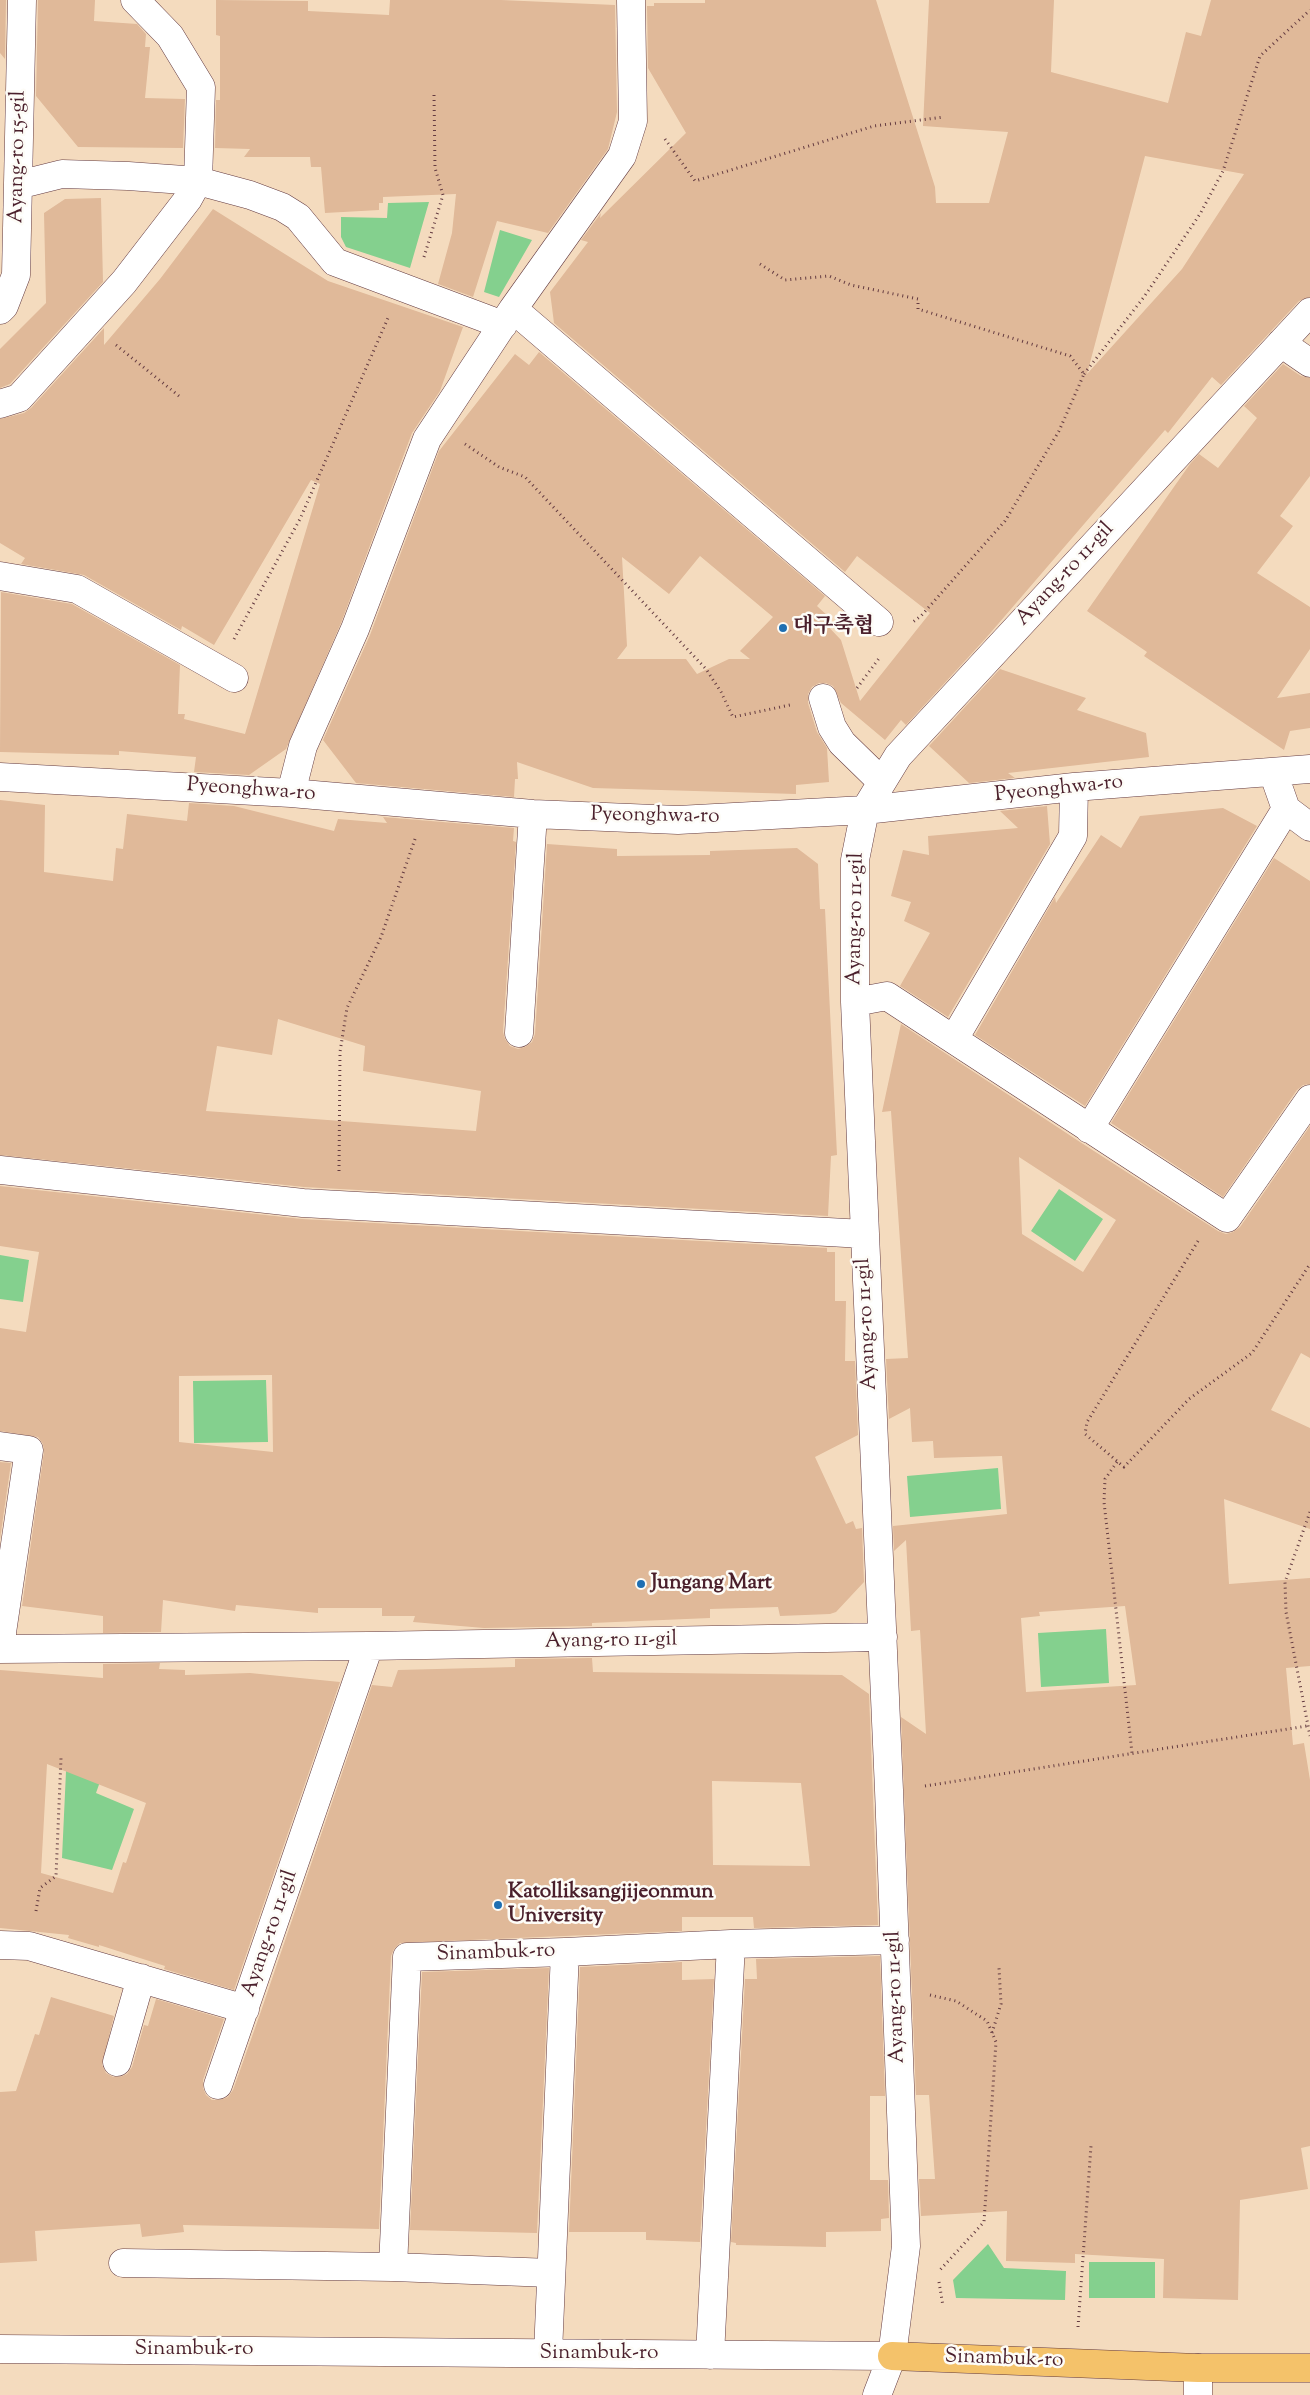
<!DOCTYPE html>
<html>
<head>
<meta charset="utf-8">
<style>
  body { margin:0 }
  canvas { display:block; background:#f4dbbe }
</style>
</head>
<body>
<canvas width="1310" height="2395"></canvas>
<script>
const ctx = document.querySelector('canvas').getContext('2d');
ctx.lineJoin = 'round';
function fill(path, color) { ctx.fillStyle = color; ctx.fill(path, 'evenodd'); }
const shape = rows => new Path2D(rows.map(r => 'M' + r).join(''));
function strokePath(path, color, width, dash) { ctx.strokeStyle = color; ctx.lineWidth = width; ctx.lineCap = dash ? 'butt' : 'round'; ctx.setLineDash(dash || []); ctx.stroke(path); }
function drawText(font, color, halo, rows, align = 'center') {
  ctx.font = font + ' "Sorts Mill Goudy","Noto Serif KR",serif'; ctx.lineWidth = 5; ctx.setLineDash([]); ctx.textBaseline = 'middle'; ctx.strokeStyle = halo; ctx.fillStyle = color; for (const [text, x, y, turn = 0] of rows) {
    ctx.save(); ctx.translate(x, y); ctx.rotate((+turn || 0) * Math.PI / 180); ctx.textAlign = isNaN(turn) ? turn : align; if (halo) ctx.strokeText(text, 0, 0); ctx.fillText(text, 0, 0); ctx.restore();
  }
}
const green = shape([
  [429,202,410,268,346,247,341,237,341,217,387,218,388,203],
  [500,230,532,240,499,297,484,292],
  [1059,1189,1103,1219,1075,1261,1031,1231],
  [0,1255,29,1260,23,1302,0,1299],
  [266,1380,268,1442,194,1443,193,1381],
  [998,1468,1001,1509,910,1517,907,1476],
  [1106,1629,1109,1683,1041,1687,1038,1633],
  [67,1750,108,1759,96,1793,134,1809,112,1870,62,1858],
  [988,2244,1004,2268,1066,2271,1065,2300,956,2298,953,2280],
  [1089,2262,1155,2262,1155,2298,1089,2298]
]);
const building = shape([
  [0,0,6,0,5,59,0,53],
  [38,0,95,0,94,21,137,24,146,34,145,47,150,47,145,98,185,99,183,148,78,147,36,96],
  [216,0,308,1,308,11,389,15,390,0,501,0,615,5,617,112,608,149,548,233,497,221,473,297,438,284,452,233,456,194,383,197,383,203,379,203,379,210,325,213,321,167,311,167,310,157,244,157,250,149,215,148,216,100,220,100,220,36,216,35],
  [705,0,876,0,935,187,936,203,989,203,1008,132,923,126,929,0,1054,0,1051,72,1168,103,1186,32,1201,36,1211,0,1310,0,1310,297,1299,301,1221,385,1212,377,1168,433,1165,430,986,638,906,725,901,720,885,740,841,703,833,686,826,683,819,683,812,687,808,694,808,703,817,732,827,748,829,782,796,785,796,794,593,788,517,762,518,779,515,779,514,797,356,783,323,740,370,635,439,451,515,354,529,365,539,352,825,596,817,606,829,617,824,622,841,640,860,701,930,613,857,556,845,572,554,323,550,292,588,242,581,240,601,213,600,218,686,133,648,68,647,6,654,6,654,3,705,3],
  [1145,156,1244,174,1182,269,1087,374],
  [700,556,773,617,740,651,750,659,729,659,697,674,686,659,617,659,627,646,622,557,669,594],
  [101,198,103,282,10,384,0,388,0,349,46,303,44,213,65,199],
  [213,209,328,281,463,327,440,391,412,433,341,623,286,749,249,775,194,772,196,757,119,751,119,755,0,752,1,592,72,604,180,665,178,714,185,714,184,719,245,734,320,484,311,480,214,645,182,626,181,630,84,575,21,564,25,558,0,543,0,419,24,413,31,408,104,328,104,345,160,279],
  [1283,364,1301,376,1310,378,1310,476,1280,516,1293,526,1257,573,1310,607,1310,649,1277,698,1310,693,1310,728,1290,731,1284,750,1144,656,1147,652,1087,611,1190,464,1199,454,1218,468,1257,418,1244,406],
  [1000,669,1086,698,1077,710,1146,733,1149,757,1008,773,1015,778,969,783,929,746],
  [0,800,45,805,44,872,113,881,116,848,123,849,127,814,187,821,189,803,234,806,334,831,338,819,387,823,383,817,514,828,513,841,516,842,503,1032,505,1039,510,1046,518,1049,525,1047,532,1042,535,1034,547,844,617,849,617,856,710,855,710,851,797,848,818,864,820,909,825,909,837,1155,831,1156,828,1216,304,1187,0,1155],
  [278,1019,365,1046,363,1071,481,1091,476,1131,206,1111,217,1046,272,1055],
  [1047,806,1050,844,948,1017,900,986,930,933,904,921,911,902,891,896,903,850,929,855,928,836,1018,828,1000,811],
  [1223,808,1257,826,1085,1106,975,1035,1055,897,1056,903,1101,835,1121,848,1140,816],
  [1274,858,1310,881,1310,1084,1303,1085,1297,1090,1223,1197,1111,1123],
  [901,1024,1080,1142,1218,1231,1226,1234,1233,1232,1240,1227,1310,1126,1310,1358,1301,1353,1271,1410,1310,1428,1310,1529,1224,1499,1229,1584,1310,1578,1310,1666,1286,1668,1293,1745,1304,1743,1310,1780,1310,2146,1301,2148,1308,2189,1240,2200,1238,2300,1163,2298,1164,2259,1075,2254,1075,2263,1006,2261,1007,2211,921,2216,919,2179,935,2179,929,2095,916,2095,901,1717,926,1734,920,1630,911,1631,906,1540,894,1551,893,1526,1007,1514,1002,1456,934,1458,933,1441,912,1442,910,1408,889,1419,886,1359,908,1358,891,1111,882,1112],
  [1019,1157,1116,1220,1083,1272,1022,1234],
  [1125,1606,1136,1685,1026,1692,1021,1618,1040,1616,1039,1612],
  [0,1186,302,1219,827,1248,827,1252,835,1252,835,1301,846,1301,845,1361,855,1361,858,1435,815,1457,846,1524,853,1521,856,1529,862,1528,864,1582,836,1612,830,1614,780,1616,778,1607,710,1609,710,1618,592,1623,592,1626,484,1628,413,1622,415,1616,382,1616,382,1608,318,1608,318,1613,236,1605,235,1611,163,1600,161,1632,103,1633,103,1616,22,1606,44,1452,43,1444,38,1437,0,1431,0,1328,26,1332,39,1252,0,1246],
  [272,1375,273,1452,179,1442,179,1376],
  [0,1462,11,1463,0,1539],
  [592,1658,593,1672,842,1675,869,1694,878,1925,754,1928,753,1917,682,1917,682,1931,400,1943,394,1949,391,1956,379,2229,183,2225,184,2232,142,2237,140,2224,35,2231,37,2261,0,2263,0,2092,16,2091,35,2034,39,2035,51,1997,114,2016,102,2065,106,2073,113,2077,120,2077,127,2074,132,2067,144,2025,148,2026,156,1999,224,2019,203,2080,203,2088,206,2095,212,2100,220,2100,228,2097,233,2090,260,2014,372,1685,392,1687,398,1670,515,1667,515,1659],
  [712,1781,801,1783,810,1866,713,1865],
  [160,1663,159,1669,185,1670,185,1675,250,1673,340,1682,234,1990,164,1969,165,1966,99,1945,99,1947,68,1938,69,1935,0,1928,0,1670,103,1678,103,1664],
  [47,1764,146,1803,126,1863,123,1862,113,1893,41,1873],
  [880,1956,885,2096,870,2096,870,2180,888,2180,889,2218,881,2219,881,2231,826,2232,826,2247,736,2245,736,2243,731,2242,745,1979,757,1979,756,1959],
  [682,1962,682,1980,714,1979,700,2242,646,2240,646,2232,569,2232,580,1967],
  [549,1968,537,2233,410,2230,422,1972]
]);
const path = shape([
  [665,139,695,181,874,126,944,117],
  [424,257,443,195,435,168,434,94],
  [760,264,785,280,829,276,851,285,918,299,918,309,1070,356,1084,374,1059,431,1005,521,921,616,913,622],
  [116,345,179,396],
  [1084,374,1144,297,1200,214,1223,171,1260,56,1310,10],
  [465,444,499,467,525,477,706,669,721,692,733,717,790,705],
  [234,639,300,519,388,318],
  [857,688,880,657],
  [339,1171,340,1052,347,1008,381,937,415,839],
  [1198,1241,1087,1422,1085,1434,1124,1467,1189,1399,1252,1353,1310,1264],
  [1117,1462,1105,1479,1104,1502,1132,1753],
  [1310,1512,1285,1582,1286,1612,1310,1736],
  [925,1786,1307,1726],
  [36,1911,40,1888,56,1876,61,1758],
  [930,1995,956,2001,987,2021,996,2042,984,2222,940,2270],
  [992,2033,1001,2004,999,1968],
  [939,2282,943,2306],
  [1078,2327,1091,2146]
]);
const minor = shape([
  [18,185,62,174,128,176,198,181,250,195,282,207,298,217,335,262,503,325],
  [513,309,879,622],
  [0,310,4,306,16,275,22,0],
  [1281,343,1310,363],
  [0,404,19,398,124,282,188,199,198,181,201,87,170,36,135,0],
  [0,576,77,589,234,678],
  [823,698,832,727,842,743,882,782],
  [1273,772,1286,809,1310,827],
  [0,777,291,793,533,814,678,820,865,810,1074,787,1310,769],
  [291,793,303,746,355,629,427,439,513,309,622,156,633,121,631,0],
  [855,1002,887,996,1227,1218,1310,1099],
  [519,1033,533,814],
  [954,1039,1073,836,1074,787],
  [1089,1129,1286,809],
  [0,1170,303,1203,864,1234],
  [0,1446,29,1450,0,1646],
  [0,1649,369,1646,883,1637],
  [0,1945,29,1946,245,2009],
  [117,2062,141,1978],
  [218,2085,369,1646],
  [123,2263,393,2267,551,2273],
  [393,2267,407,1957,565,1952,731,1944,895,1940],
  [0,2349,892,2356],
  [548,2353,565,1952],
  [710,2355,731,1944],
  [877,2395,892,2356,906,2246,889,1790,855,1002,855,860,865,810,898,756,1310,312],
  [1198,2395,1198,2368]
]);
const major = shape([
  [892,2356,1198,2368,1310,2368]
]);
const markers = [
  [783,628,5,"#1f6fb2"],
  [641,1584,5,"#1f6fb2"],
  [498,1905,5,"#1f6fb2"]
];
const streetNames = [
  ["Ayang-ro 15-gil",19,157,-89],
  ["Ayang-ro 11-gil",1066,575,-47],
  ["Pyeonghwa-ro",1059,790,-6],
  ["Pyeonghwa-ro",251,791,4],
  ["Pyeonghwa-ro",655,817,1],
  ["Ayang-ro 11-gil",857,919,-89],
  ["Ayang-ro 11-gil",868,1324,-93],
  ["Ayang-ro 11-gil",611,1642,-1],
  ["Ayang-ro 11-gil",271,1934,-71],
  ["Sinambuk-ro",496,1954,-2],
  ["Ayang-ro 11-gil",897,1997,-92],
  ["Sinambuk-ro",194,2350],
  ["Sinambuk-ro",599,2354],
  ["Sinambuk-ro",1004,2360,2]
];
const poiNames = [
  ["대구축협",793,628],
  ["Jungang Mart",651,1584],
  ["Katolliksangjijeonmun",508,1893],
  ["University",508,1917]
];
fill(green, '#84d08e');
fill(building, '#e0b999');
strokePath(minor, '#643b41', 29);
strokePath(major, '#643b41', 29);
strokePath(path, '#643b41', 3, [1, 4]);
strokePath(minor, '#fff', 28);
strokePath(major, '#f4c26a', 28);
for (const [x, y, r, color] of markers) { const dot = new Path2D(); dot.arc(x, y, r, 0, 2 * Math.PI); ctx.fillStyle = color; ctx.fill(dot); strokePath(dot, '#fdfcf7', 2); }
drawText('21px', '#4a1f2b', '#fdfcf7', streetNames);
drawText('bold 21px', '#4a1f2b', '#fdfcf7', poiNames, 'left');
</script>
</body>
</html>
